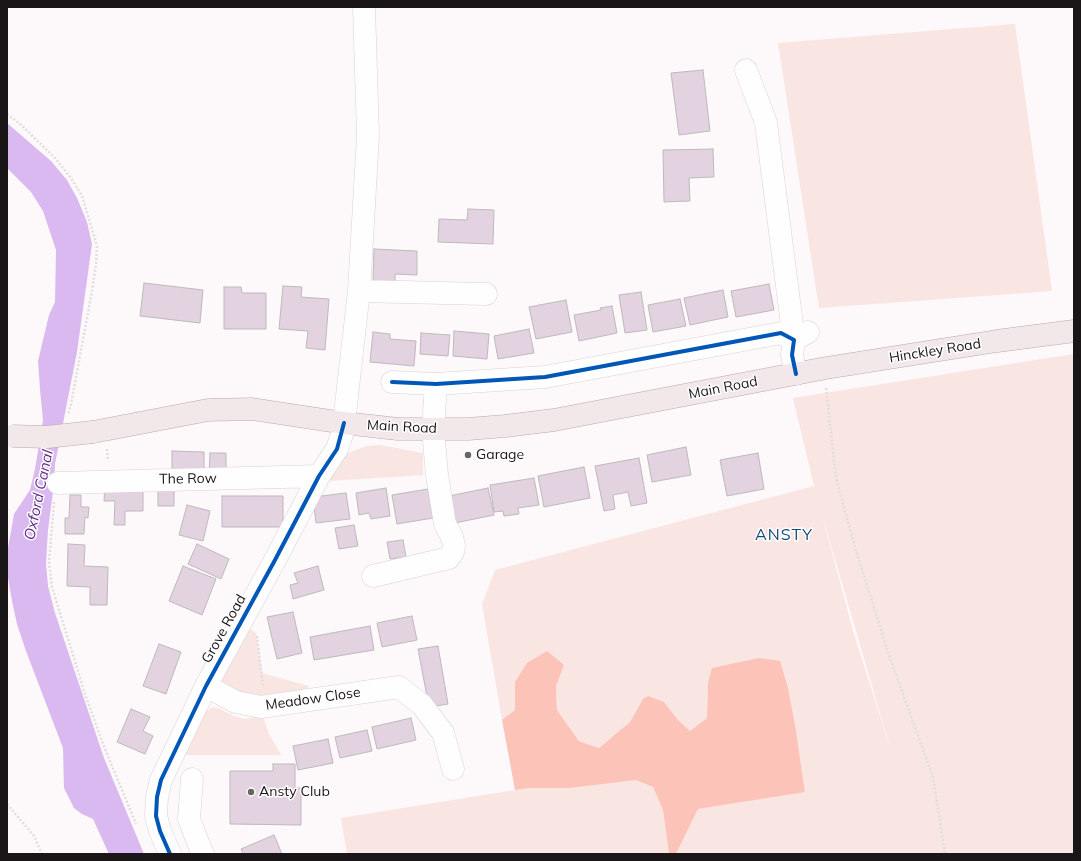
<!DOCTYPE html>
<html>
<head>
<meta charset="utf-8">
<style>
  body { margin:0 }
  #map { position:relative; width:1081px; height:861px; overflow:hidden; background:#fdf8fa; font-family:Mulish,sans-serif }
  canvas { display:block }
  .frame { position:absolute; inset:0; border:8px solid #1a1517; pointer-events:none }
</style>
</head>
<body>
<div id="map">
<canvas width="1081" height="861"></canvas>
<div class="frame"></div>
</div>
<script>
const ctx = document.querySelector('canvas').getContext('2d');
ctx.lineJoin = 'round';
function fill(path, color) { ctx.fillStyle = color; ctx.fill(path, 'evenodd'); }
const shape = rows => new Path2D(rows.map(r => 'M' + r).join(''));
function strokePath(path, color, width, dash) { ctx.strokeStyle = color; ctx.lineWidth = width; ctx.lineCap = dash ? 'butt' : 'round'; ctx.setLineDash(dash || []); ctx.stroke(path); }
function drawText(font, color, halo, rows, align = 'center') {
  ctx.font = font + ' Mulish,sans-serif'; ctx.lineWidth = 3; ctx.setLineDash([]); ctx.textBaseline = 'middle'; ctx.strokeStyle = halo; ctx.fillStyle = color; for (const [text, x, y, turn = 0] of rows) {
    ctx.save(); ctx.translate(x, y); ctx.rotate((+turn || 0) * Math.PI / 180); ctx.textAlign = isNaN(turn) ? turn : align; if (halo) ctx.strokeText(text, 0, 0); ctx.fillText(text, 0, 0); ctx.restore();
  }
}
const green = shape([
  [1015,24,1052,291,819,308,778,43],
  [1074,354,1074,854,676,854,698,809,805,791,795,724,788,688,708,683,707,718,690,731,678,720,664,702,643,699,630,722,599,748,579,741,557,710,556,686,564,665,515,682,515,710,502,720,482,604,495,570,814,486,793,398],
  [821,511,891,751,853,631],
  [380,445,423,453,423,475,328,481,346,454,366,446],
  [249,628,256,633,262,673,309,686,306,693,260,704,218,682],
  [213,707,220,709,234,716,244,719,263,716,269,734,281,755,183,755,202,714],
  [636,779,653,787,663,810,669,854,347,854,341,818,515,790,530,788,570,788]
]);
const forest = shape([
  [547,651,564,665,556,686,557,710,579,741,599,748,630,722,643,699,648,696,664,702,678,720,690,731,707,718,708,683,712,668,759,658,780,661,788,688,795,724,805,792,698,809,676,854,669,854,663,810,653,787,636,780,570,788,530,788,515,790,502,720,515,710,515,682,527,663]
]);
const water = shape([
  [7,123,51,161,67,180,77,198,87,222,92,244,77,352,55,464,54,484,48,530,46,563,48,586,55,613,104,758,144,854,109,854,93,819,82,814,74,808,64,788,63,748,26,651,17,624,12,601,7,572,8,548,14,514,30,490,35,469,43,420,40,389,38,361,49,315,55,302,56,250,43,211,31,192,7,168]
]);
const building = shape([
  [703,70,710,131,679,135,671,73,703,70],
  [713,149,714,177,689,178,690,201,664,202,663,150,713,149],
  [468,209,494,210,493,244,438,242,439,219,467,220,468,209],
  [374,249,417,251,417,275,395,274,395,284,373,283,374,249],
  [144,283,203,290,200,323,140,316,144,283],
  [769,284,774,310,736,317,731,291,769,284],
  [283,286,302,287,301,297,329,299,325,350,306,348,308,331,279,329,283,286],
  [224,287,241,287,242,293,266,293,266,329,224,329,224,287],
  [723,290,728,317,690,325,684,298,723,290],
  [641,292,647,330,625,333,619,295,641,292],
  [680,299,686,326,653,332,648,305,680,299],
  [566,300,572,332,536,339,529,307,566,300],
  [612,306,617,333,579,341,574,315,601,310,600,308,612,306],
  [529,329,534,353,498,359,494,336,529,329],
  [454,331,489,334,487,359,453,356,454,331],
  [373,332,390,334,390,339,416,341,414,366,370,362,373,332],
  [421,333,450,335,448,356,420,354,421,333],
  [686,447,691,475,652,482,647,455,686,447],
  [172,451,204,452,204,473,172,473,172,451],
  [210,453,226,453,226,476,209,476,210,453],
  [758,453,764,489,727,496,720,460,758,453],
  [639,458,647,503,631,506,628,492,613,495,615,509,604,511,595,466,639,458],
  [584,467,590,498,544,507,538,476,584,467],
  [534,478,539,505,518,508,519,514,504,516,503,511,494,512,490,485,534,478],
  [105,485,143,490,143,511,125,511,125,525,114,525,115,501,104,501,105,485],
  [158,485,174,485,174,506,158,506,158,485],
  [386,488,390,516,371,519,369,513,359,515,356,493,386,488],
  [488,488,494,515,450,524,444,497,488,488],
  [428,489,433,518,397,524,392,495,428,489],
  [346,493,350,519,316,523,313,497,346,493],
  [70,495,81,495,81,507,89,507,88,518,85,517,84,534,65,534,65,518,69,518,70,495],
  [222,496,283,496,283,527,222,527,222,496],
  [187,505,210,511,203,541,179,535,187,505],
  [354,525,358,546,339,549,335,528,354,525],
  [403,540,406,557,390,559,387,542,403,540],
  [68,544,85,545,84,566,108,567,107,605,90,605,90,587,67,586,68,544],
  [197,544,229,559,221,579,188,564,197,544],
  [183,566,216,579,202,615,169,601,183,566],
  [318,566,324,590,293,599,290,585,298,583,294,573,318,566],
  [293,612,302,653,277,659,267,617,293,612],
  [412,616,417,640,382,647,377,623,412,616],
  [370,626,374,650,314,660,310,637,370,626],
  [159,644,181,652,166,694,143,686,159,644],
  [438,646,448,704,429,707,418,649,438,646],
  [131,709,150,717,143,731,153,736,145,754,117,742,131,709],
  [411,718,416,740,377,749,372,727,411,718],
  [367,730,372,751,340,758,335,737,367,730],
  [328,739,333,763,298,770,293,746,328,739],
  [273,764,295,764,295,788,301,788,301,825,230,824,230,771,273,771,273,764],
  [274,835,282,854,243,854,241,849,274,835]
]);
const path = shape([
  [7,114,19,123,54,157,71,178,82,196,97,246,96,264,92,291,71,404,68,415],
  [826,388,836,478,856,551,890,658,933,777,945,854],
  [107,449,108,461],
  [54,502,49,562,52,587,85,694,103,744,136,824],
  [257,636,263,686],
  [7,804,34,836,42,854]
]);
const minor = shape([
  [746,70,766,123,794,340,808,332],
  [359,291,486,294],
  [392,382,436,384,545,377,781,333,794,340,792,355,796,374],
  [58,483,319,476],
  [373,576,449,558,453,552,454,546,452,537,445,524,437,475,433,429,436,384],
  [206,686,236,702,261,707,399,687,422,705,443,733,453,769],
  [192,779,189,819,199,845,203,854],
  [170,854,160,831,156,816,157,797,161,780,206,686,275,560,319,476,337,449,343,431,359,291,368,136,364,7]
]);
const major = shape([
  [93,432,208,410,252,409,344,423,398,429,468,429,505,426,554,420,826,368,997,341,1074,331]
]);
const majorBridge = shape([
  [12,436,47,437,93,432]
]);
const cycleway = shape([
  [392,382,436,384,545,377,781,333,794,340,792,355,796,374],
  [170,854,160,831,156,816,157,797,161,780,206,686,275,560,319,476,337,449,344,423]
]);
const markers = [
  [468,455,4,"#696466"],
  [251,792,4,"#696466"]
];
const streetNames = [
  ["Hinckley Road",935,351,-9],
  ["Main Road",723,388,-11],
  ["Main Road",402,427,3],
  ["The Row",188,479,-1],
  ["Grove Road",224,629,-61],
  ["Meadow Close",313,699,-8]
];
const poiNames = [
  ["Garage",476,455],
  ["Ansty Club",259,792]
];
const waterNames = [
  ["Oxford Canal",39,495,-78]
];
const quarterNames = [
  ["ANSTY",784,535]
];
fill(green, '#f9e5e2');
fill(forest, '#fcc4b9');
fill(water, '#dab8f0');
fill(building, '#e3d2df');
strokePath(building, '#bdb9bc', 1);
strokePath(minor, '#d7d2d4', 23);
strokePath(major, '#bba9ac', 23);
strokePath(path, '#e0dedf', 2.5, [2, 2]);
strokePath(minor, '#fffefe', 22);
strokePath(major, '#f2e8ea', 22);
strokePath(majorBridge, '#bba9ac', 23, []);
strokePath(majorBridge, '#f2e8ea', 22);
strokePath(cycleway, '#0057b8', 4);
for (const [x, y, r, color] of markers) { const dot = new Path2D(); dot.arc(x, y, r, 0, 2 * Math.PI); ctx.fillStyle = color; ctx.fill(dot); strokePath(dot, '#fff', 1.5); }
drawText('14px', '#1a1517', '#fff', streetNames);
drawText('14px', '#1a1517', '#fff', poiNames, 'left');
drawText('italic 15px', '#632885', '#fff', waterNames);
ctx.letterSpacing = '1px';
drawText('16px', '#114b7c', '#fff', quarterNames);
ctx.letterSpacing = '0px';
</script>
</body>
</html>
